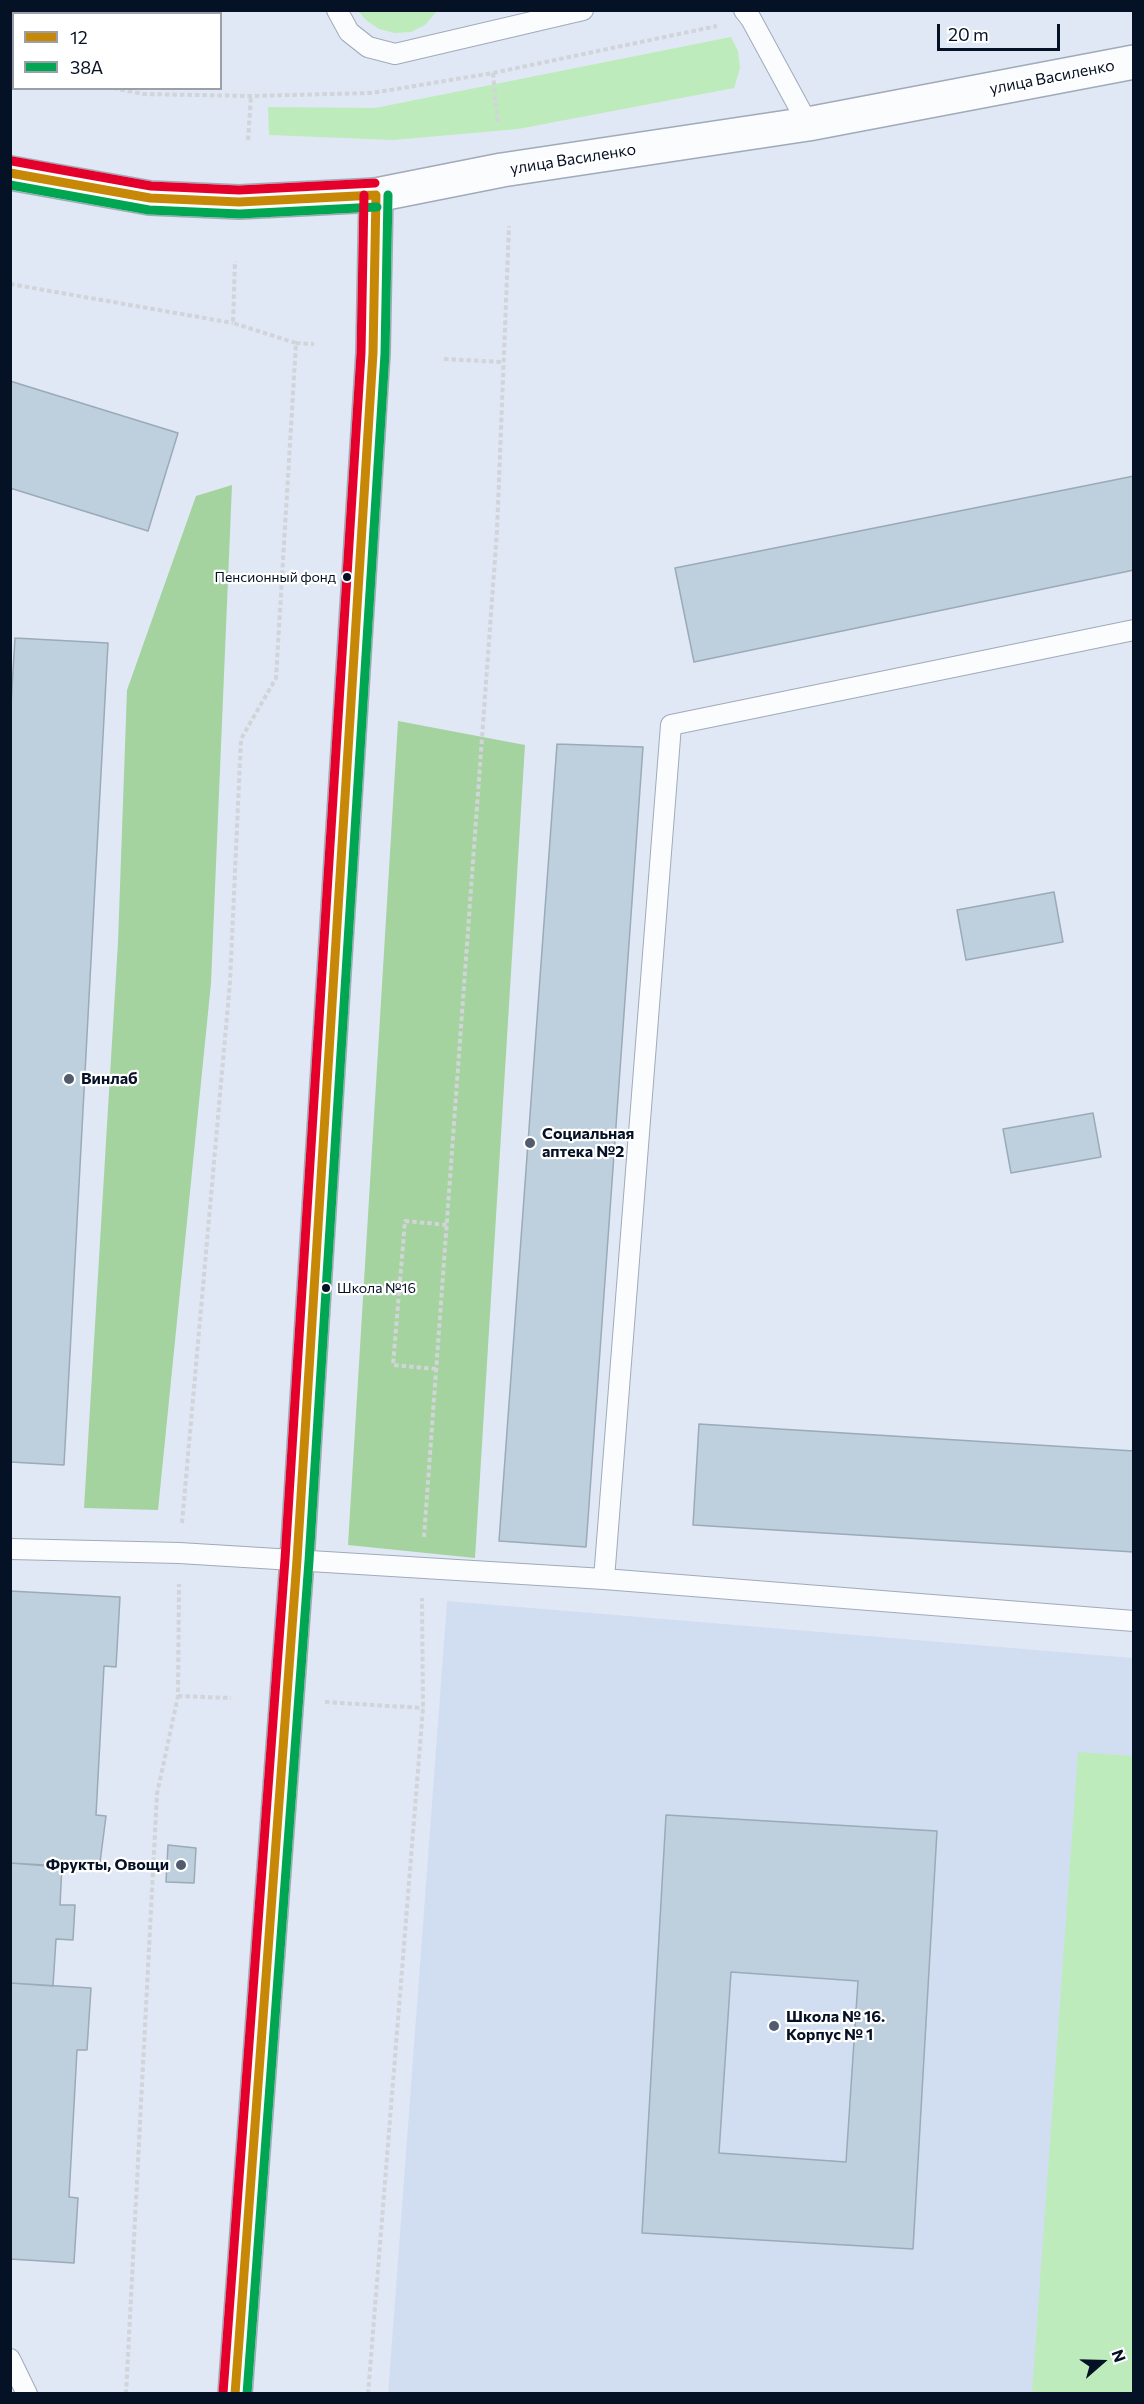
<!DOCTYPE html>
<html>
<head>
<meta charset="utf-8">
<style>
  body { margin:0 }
  #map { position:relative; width:1144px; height:2404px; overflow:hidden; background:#e0e8f5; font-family:Commissioner,sans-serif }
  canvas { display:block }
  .frame { position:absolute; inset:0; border:12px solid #051125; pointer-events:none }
  .legend { position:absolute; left:12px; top:12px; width:210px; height:78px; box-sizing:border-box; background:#fff; border:2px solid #9ba0a8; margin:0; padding:8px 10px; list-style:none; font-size:18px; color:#051125 }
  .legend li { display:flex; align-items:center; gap:12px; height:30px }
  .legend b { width:30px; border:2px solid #9ba0a8 }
  .north { position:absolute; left:1072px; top:2332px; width:60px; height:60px; -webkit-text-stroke:4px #fff; paint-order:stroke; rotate:70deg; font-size:16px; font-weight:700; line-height:24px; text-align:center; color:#051125 }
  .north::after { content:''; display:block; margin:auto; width:21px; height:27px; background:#051125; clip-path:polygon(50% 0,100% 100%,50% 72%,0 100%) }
  .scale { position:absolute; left:937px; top:24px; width:123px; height:27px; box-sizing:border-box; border:3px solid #051125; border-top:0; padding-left:8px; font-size:18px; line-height:21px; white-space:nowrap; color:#051125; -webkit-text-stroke:4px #fff; paint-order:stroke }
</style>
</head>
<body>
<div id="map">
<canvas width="1144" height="2404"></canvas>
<div class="frame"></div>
<ul class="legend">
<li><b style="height:8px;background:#c78807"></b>12</li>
<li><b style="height:8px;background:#00a651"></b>38А</li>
</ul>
<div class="north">N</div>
<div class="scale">20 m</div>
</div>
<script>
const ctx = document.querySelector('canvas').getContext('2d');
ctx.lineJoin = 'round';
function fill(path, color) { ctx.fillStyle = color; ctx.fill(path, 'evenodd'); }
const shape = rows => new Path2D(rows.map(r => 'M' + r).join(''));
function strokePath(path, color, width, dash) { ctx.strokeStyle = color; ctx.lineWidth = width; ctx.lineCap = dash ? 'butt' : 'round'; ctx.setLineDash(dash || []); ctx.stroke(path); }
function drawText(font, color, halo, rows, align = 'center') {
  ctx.font = font + ' Commissioner,sans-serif'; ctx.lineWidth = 4.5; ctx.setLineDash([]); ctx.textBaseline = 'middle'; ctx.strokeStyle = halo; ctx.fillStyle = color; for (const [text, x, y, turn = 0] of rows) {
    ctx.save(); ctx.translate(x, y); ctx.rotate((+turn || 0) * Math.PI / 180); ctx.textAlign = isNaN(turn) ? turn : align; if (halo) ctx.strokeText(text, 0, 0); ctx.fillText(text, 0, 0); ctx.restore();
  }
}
const built = shape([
  [447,1601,1133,1658,1133,2393,388,2394]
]);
const green = shape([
  [358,11,437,11,425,25,411,32,395,33,379,29,367,21],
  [731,37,738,51,740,68,734,88,518,129,393,140,269,135,268,107,375,108],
  [1078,1752,1133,1756,1133,2393,1032,2393]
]);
const forest = shape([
  [232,485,211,983,158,1510,84,1508,118,942,127,690,196,496],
  [398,721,525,745,475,1558,348,1545]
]);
const building = shape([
  [10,381,178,433,148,531,10,488,10,381],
  [1134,476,1134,570,694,662,675,568,1134,476],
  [15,638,108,643,64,1465,10,1462,10,722,15,638],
  [557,744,643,747,586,1547,499,1541,557,744],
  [1054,892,1063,942,966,960,957,910,1054,892],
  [1093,1113,1101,1157,1011,1173,1003,1129,1093,1113],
  [699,1424,1134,1451,1134,1552,693,1525,699,1424],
  [10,1591,120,1597,116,1667,104,1666,96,1815,106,1816,99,1870,10,1863,10,1591],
  [666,1815,937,1831,913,2249,642,2233,666,1815],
  [731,1972,858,1981,846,2162,719,2153,731,1972],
  [168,1845,196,1848,194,1883,166,1882,168,1845],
  [10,1863,62,1866,60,1905,75,1905,73,1940,56,1939,53,1986,10,1983,10,1863],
  [10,1983,91,1988,87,2050,77,2050,69,2197,78,2198,74,2263,10,2259,10,1983]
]);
const path = shape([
  [100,10,100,14],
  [10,67,14,68],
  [493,73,498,125],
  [113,88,143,94,251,96,372,93,493,73,717,26],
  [248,140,251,96],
  [10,284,233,323],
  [296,343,314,344],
  [444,359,503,362],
  [436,1369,393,1365,405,1221,447,1225],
  [182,1523,230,982,241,739,276,678,296,343,233,323,235,261],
  [424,1537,497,531,509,226],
  [178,1696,231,1698],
  [325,1702,423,1708],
  [126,2394,157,1794,178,1696,179,1584],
  [368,2394,423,1708,422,1598]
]);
const lane = shape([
  [337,10,349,32,368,47,395,54,583,10],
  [744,10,751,19,808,124],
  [159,14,159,10],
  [10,18,14,19],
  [10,1549,179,1553,604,1579,1134,1621],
  [604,1579,671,725,1134,630],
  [10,2359,27,2394]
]);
const street = shape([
  [376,195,502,170,808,124,1134,62]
]);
const secondary = shape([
  [10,173,150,198,239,202,376,195,373,353,297,1560,235,2394]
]);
const bus1 = shape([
  [10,173,150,198,239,202,376,195],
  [235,2394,297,1560,373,353,376,195]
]);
const bus2 = shape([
  [10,185,149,210,240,214,377,207],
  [247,2394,309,1561,385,354,388,195]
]);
const bus3 = shape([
  [12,161,151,186,239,190,375,183],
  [223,2393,285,1559,361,353,364,195]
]);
const markers = [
  [347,577,5,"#051125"],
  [69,1079,6,"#525c6e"],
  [530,1143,6,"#525c6e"],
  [326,1288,5,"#051125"],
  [181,1865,6,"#525c6e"],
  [774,2026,6,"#525c6e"]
];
const busNames = [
  ["Пенсионный фонд",336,577],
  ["Школа №16",337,1288,"left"]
];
const streetNames = [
  ["улица Василенко",1052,77,-11],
  ["улица Василенко",573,159,-9]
];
const poiNames = [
  ["Винлаб",81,1079],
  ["Социальная",542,1134],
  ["аптека №2",542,1152],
  ["Фрукты, Овощи",169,1865,"right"],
  ["Школа № 16.",786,2017],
  ["Корпус № 1",786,2035]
];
fill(built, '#d1def2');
fill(green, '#beebbb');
fill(forest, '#a4d39f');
fill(building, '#becfde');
strokePath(building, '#9aaab7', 1.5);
strokePath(lane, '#a0aab9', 22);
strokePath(street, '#a0aab9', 36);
strokePath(secondary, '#a0aab9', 36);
strokePath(path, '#d1d4d8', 4, [4.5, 3]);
strokePath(lane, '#fafcfe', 20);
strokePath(street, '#fafcfe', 33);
strokePath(secondary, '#fafcfe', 33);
strokePath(bus1, '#c78807', 9);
strokePath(bus2, '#00a651', 9);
strokePath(bus3, '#e4002b', 9);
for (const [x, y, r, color] of markers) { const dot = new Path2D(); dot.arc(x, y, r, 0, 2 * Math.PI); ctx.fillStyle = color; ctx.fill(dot); strokePath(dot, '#fff', 2); }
drawText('14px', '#051125', '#fff', busNames, 'right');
drawText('16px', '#051125', '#fff', streetNames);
drawText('bold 16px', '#051125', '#fff', poiNames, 'left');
</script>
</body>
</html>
